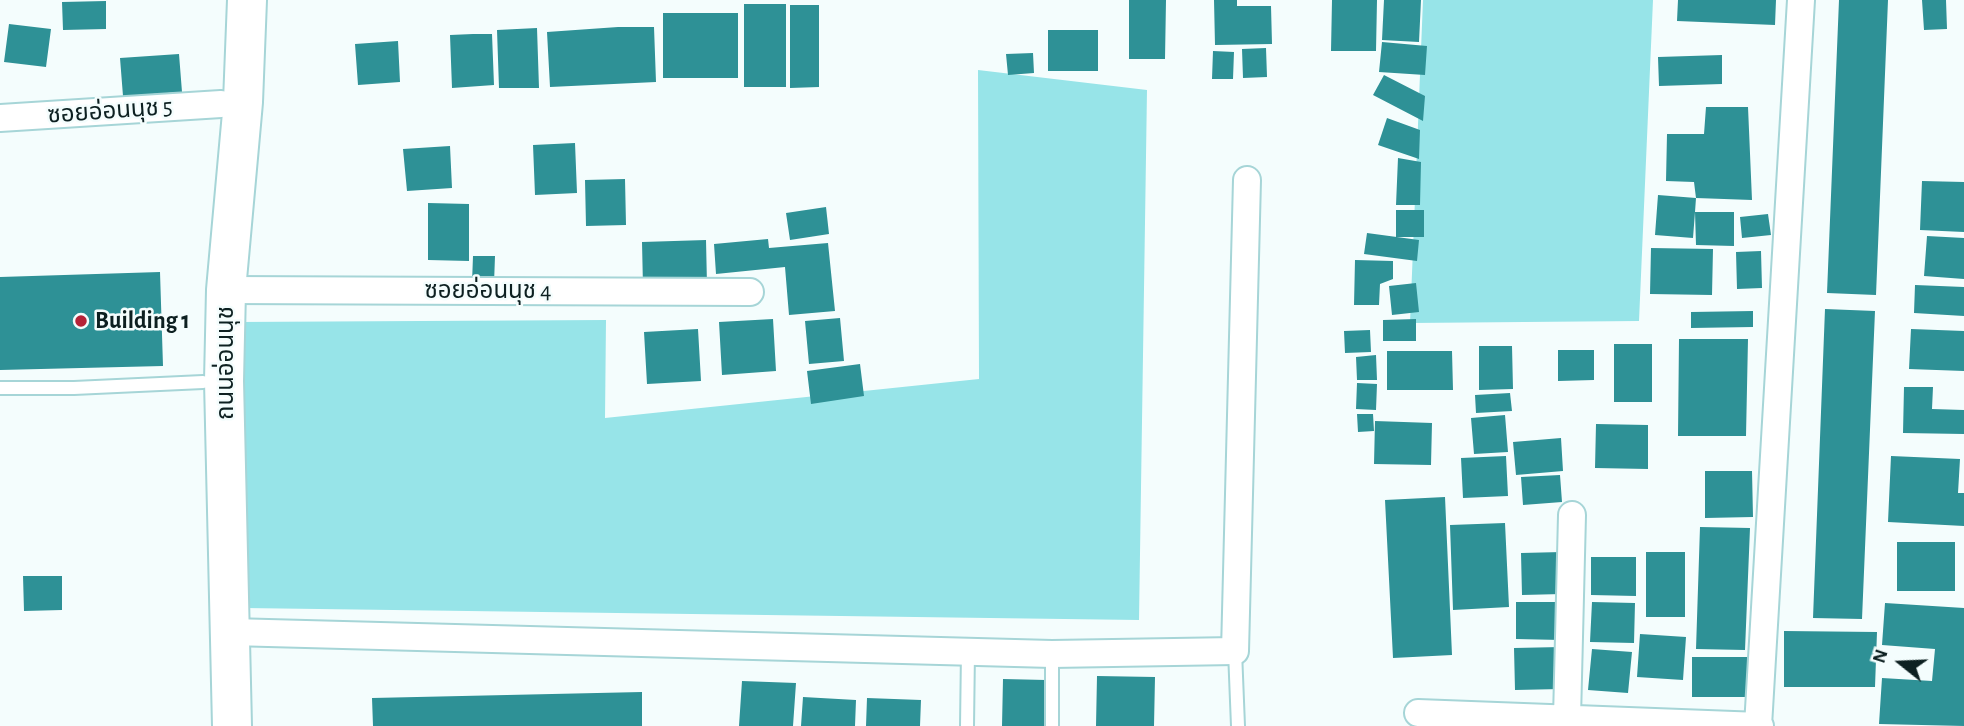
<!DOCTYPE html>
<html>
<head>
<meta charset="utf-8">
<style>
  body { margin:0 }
  #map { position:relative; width:1964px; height:726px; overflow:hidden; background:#f4fdfd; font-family:"Alegreya Sans",sans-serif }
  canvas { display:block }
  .north { position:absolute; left:1866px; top:628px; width:70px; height:70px; -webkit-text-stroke:5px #f4fdfd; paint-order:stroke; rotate:288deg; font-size:19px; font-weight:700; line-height:28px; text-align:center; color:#0d2021 }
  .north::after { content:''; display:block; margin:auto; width:24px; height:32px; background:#0d2021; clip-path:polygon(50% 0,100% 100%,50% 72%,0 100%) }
</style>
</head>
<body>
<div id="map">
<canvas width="1964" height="726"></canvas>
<div class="north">N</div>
</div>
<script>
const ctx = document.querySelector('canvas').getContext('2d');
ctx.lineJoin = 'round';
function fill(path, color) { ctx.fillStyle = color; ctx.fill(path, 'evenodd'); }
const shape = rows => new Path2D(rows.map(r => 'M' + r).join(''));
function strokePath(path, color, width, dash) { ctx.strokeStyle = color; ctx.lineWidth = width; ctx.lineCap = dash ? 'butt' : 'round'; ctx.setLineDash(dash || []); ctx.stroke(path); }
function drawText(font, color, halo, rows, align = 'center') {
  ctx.font = font + ' "Alegreya Sans","Noto Sans Thai",sans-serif'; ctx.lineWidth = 5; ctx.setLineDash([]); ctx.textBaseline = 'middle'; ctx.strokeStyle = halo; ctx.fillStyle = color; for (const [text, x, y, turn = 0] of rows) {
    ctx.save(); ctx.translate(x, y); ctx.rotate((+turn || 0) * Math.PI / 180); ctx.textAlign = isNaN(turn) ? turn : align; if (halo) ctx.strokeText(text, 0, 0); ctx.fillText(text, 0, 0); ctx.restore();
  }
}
const green = shape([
  [1423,0,1653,0,1639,321,1410,323],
  [978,70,1147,90,1139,620,244,608,236,322,606,320,605,418,979,379]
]);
const building = shape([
  [1129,0,1166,0,1165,59,1129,59],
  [1214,0,1237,0,1237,6,1271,6,1272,44,1215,45],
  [1332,0,1377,0,1376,51,1331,51],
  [1384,0,1421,0,1419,42,1382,40],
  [1678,0,1776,0,1775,25,1677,21],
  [1839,0,1888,0,1876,295,1827,293],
  [1922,0,1946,0,1947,29,1924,30],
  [106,1,106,29,63,30,62,2],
  [744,4,786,4,786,87,744,87],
  [790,5,819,5,819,87,790,88],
  [663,13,738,13,738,78,663,78],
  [9,24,51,29,46,67,4,62],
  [618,27,654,27,656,82,550,87,547,32],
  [537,28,539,88,499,88,497,30],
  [1048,30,1098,30,1098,71,1048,71],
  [473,34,492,34,494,85,452,88,450,35],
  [398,41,400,82,358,85,355,44],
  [1382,42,1427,46,1425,75,1379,72],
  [1266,48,1267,77,1243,78,1242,49],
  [1213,51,1234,52,1233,79,1212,79],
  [1033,53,1034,73,1008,75,1006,54],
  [179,54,182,92,123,96,120,58],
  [1722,55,1722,84,1659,86,1658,57],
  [1384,75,1425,96,1423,121,1373,95],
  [1706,107,1748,107,1752,200,1696,198,1695,212,1734,212,1734,246,1696,245,1695,212,1693,238,1655,235,1658,195,1696,198,1694,182,1666,181,1667,134,1704,134],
  [1387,118,1420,130,1419,159,1378,145],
  [575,143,577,193,535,195,533,145],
  [450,146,452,188,407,191,403,149],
  [1398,158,1421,162,1420,205,1396,205],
  [625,179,626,225,586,226,585,180],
  [1922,181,1964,182,1964,232,1920,230],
  [428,203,469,204,469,261,428,260],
  [826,207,829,234,790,240,786,213],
  [1396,210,1424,210,1424,237,1396,237],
  [1768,214,1771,235,1742,238,1740,217],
  [1367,233,1419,240,1417,261,1364,254],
  [1927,236,1964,238,1964,279,1924,276],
  [768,239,769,248,828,243,835,311,789,315,785,267,716,274,714,244],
  [706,240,707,285,643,287,642,242],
  [1651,248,1713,249,1712,295,1650,294],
  [1761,251,1762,288,1737,289,1736,252],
  [473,256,495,256,494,284,472,283],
  [1355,260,1393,261,1393,279,1380,284,1379,305,1354,305],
  [160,272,163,366,0,370,0,277],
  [1416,283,1419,312,1392,315,1389,286],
  [1915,285,1964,287,1964,316,1914,313],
  [1825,309,1875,311,1862,619,1813,618],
  [1753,311,1753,327,1691,328,1691,312],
  [840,318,844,361,809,364,805,321],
  [773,319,776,371,722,375,719,322],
  [1416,319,1416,341,1383,341,1383,320],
  [698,329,701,381,647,384,644,332],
  [1911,329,1964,331,1964,371,1909,369],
  [1370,330,1371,352,1345,353,1344,331],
  [1679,339,1748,339,1746,436,1678,436],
  [1614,344,1652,344,1652,402,1614,402],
  [1479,346,1512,346,1513,389,1479,390],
  [1558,350,1594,350,1594,380,1558,381],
  [1387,351,1452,351,1453,390,1387,390],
  [1376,355,1377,380,1357,380,1356,357],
  [860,364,864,396,811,404,807,371],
  [1357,383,1377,384,1376,410,1356,409],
  [1904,387,1933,387,1932,409,1964,410,1964,434,1903,433],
  [1510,393,1512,411,1476,413,1475,395],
  [1357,414,1373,414,1374,431,1358,432],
  [1505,415,1508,452,1474,454,1471,418],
  [1375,421,1432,423,1431,465,1374,464],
  [1596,424,1648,425,1648,469,1595,468],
  [1561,438,1563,471,1516,475,1513,442],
  [1506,456,1508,496,1463,498,1461,458],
  [1891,456,1960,459,1958,493,1964,493,1964,526,1888,522],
  [1705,471,1752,471,1753,517,1705,518],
  [1560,475,1562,502,1523,505,1521,477],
  [1445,497,1452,655,1393,658,1385,500],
  [1505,523,1509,607,1453,610,1450,525],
  [1700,527,1750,528,1745,650,1696,649],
  [1897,542,1955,542,1955,591,1897,591],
  [1562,552,1562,594,1522,595,1521,553],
  [1646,552,1685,552,1685,617,1646,617],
  [1591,557,1636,557,1636,596,1591,595],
  [23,576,62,576,62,610,24,611],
  [1516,602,1562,602,1561,640,1516,639],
  [1592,602,1635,603,1634,643,1590,642],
  [1885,603,1964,608,1964,726,1879,724,1882,678,1932,681,1935,649,1882,645],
  [1784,631,1877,632,1875,687,1784,687],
  [1640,634,1686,637,1683,680,1637,677],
  [1561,647,1561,689,1515,690,1514,648],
  [1592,649,1632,652,1628,693,1588,690],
  [1692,657,1747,657,1747,697,1692,697],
  [1097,676,1155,677,1154,726,1096,726],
  [1003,679,1046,680,1045,726,1002,726],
  [742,681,796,683,793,726,739,726],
  [642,692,642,726,373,726,372,698],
  [803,697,856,700,855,726,801,726],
  [867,698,921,700,920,726,866,726]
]);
const lane = shape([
  [0,388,74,388,203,382],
  [1235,651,1238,726],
  [967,726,968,651],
  [1052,726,1052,654]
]);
const street = shape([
  [0,118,221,104],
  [226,290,750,292],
  [231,632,1052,654,1235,651,1247,180],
  [1418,713,1760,726],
  [1567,718,1572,515],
  [1758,726,1801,0]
]);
const primary = shape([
  [232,726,224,381,226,290,243,102,247,0]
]);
const markers = [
  [81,321,7,"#b52338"]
];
const streetNames = [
  ["ซอยอ่อนนุช 5",110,111,-4],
  ["ซอยอ่อนนุช 4",488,291],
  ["ถนนอ่อนนุช",226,363,-90]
];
const poiNames = [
  ["Building 1",95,321]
];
fill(green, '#97e4e8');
fill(building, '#2e9196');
strokePath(lane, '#a6d5d7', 16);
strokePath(street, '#a6d5d7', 30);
strokePath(primary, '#a6d5d7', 42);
strokePath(lane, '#fff', 12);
strokePath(street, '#fff', 26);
strokePath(primary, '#fff', 38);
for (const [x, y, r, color] of markers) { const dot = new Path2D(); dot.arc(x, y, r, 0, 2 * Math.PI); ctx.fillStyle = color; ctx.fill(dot); strokePath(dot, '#f4fdfd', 2.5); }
drawText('24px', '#0d2021', '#f4fdfd', streetNames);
drawText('bold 24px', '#0d2021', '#f4fdfd', poiNames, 'left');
</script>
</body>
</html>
